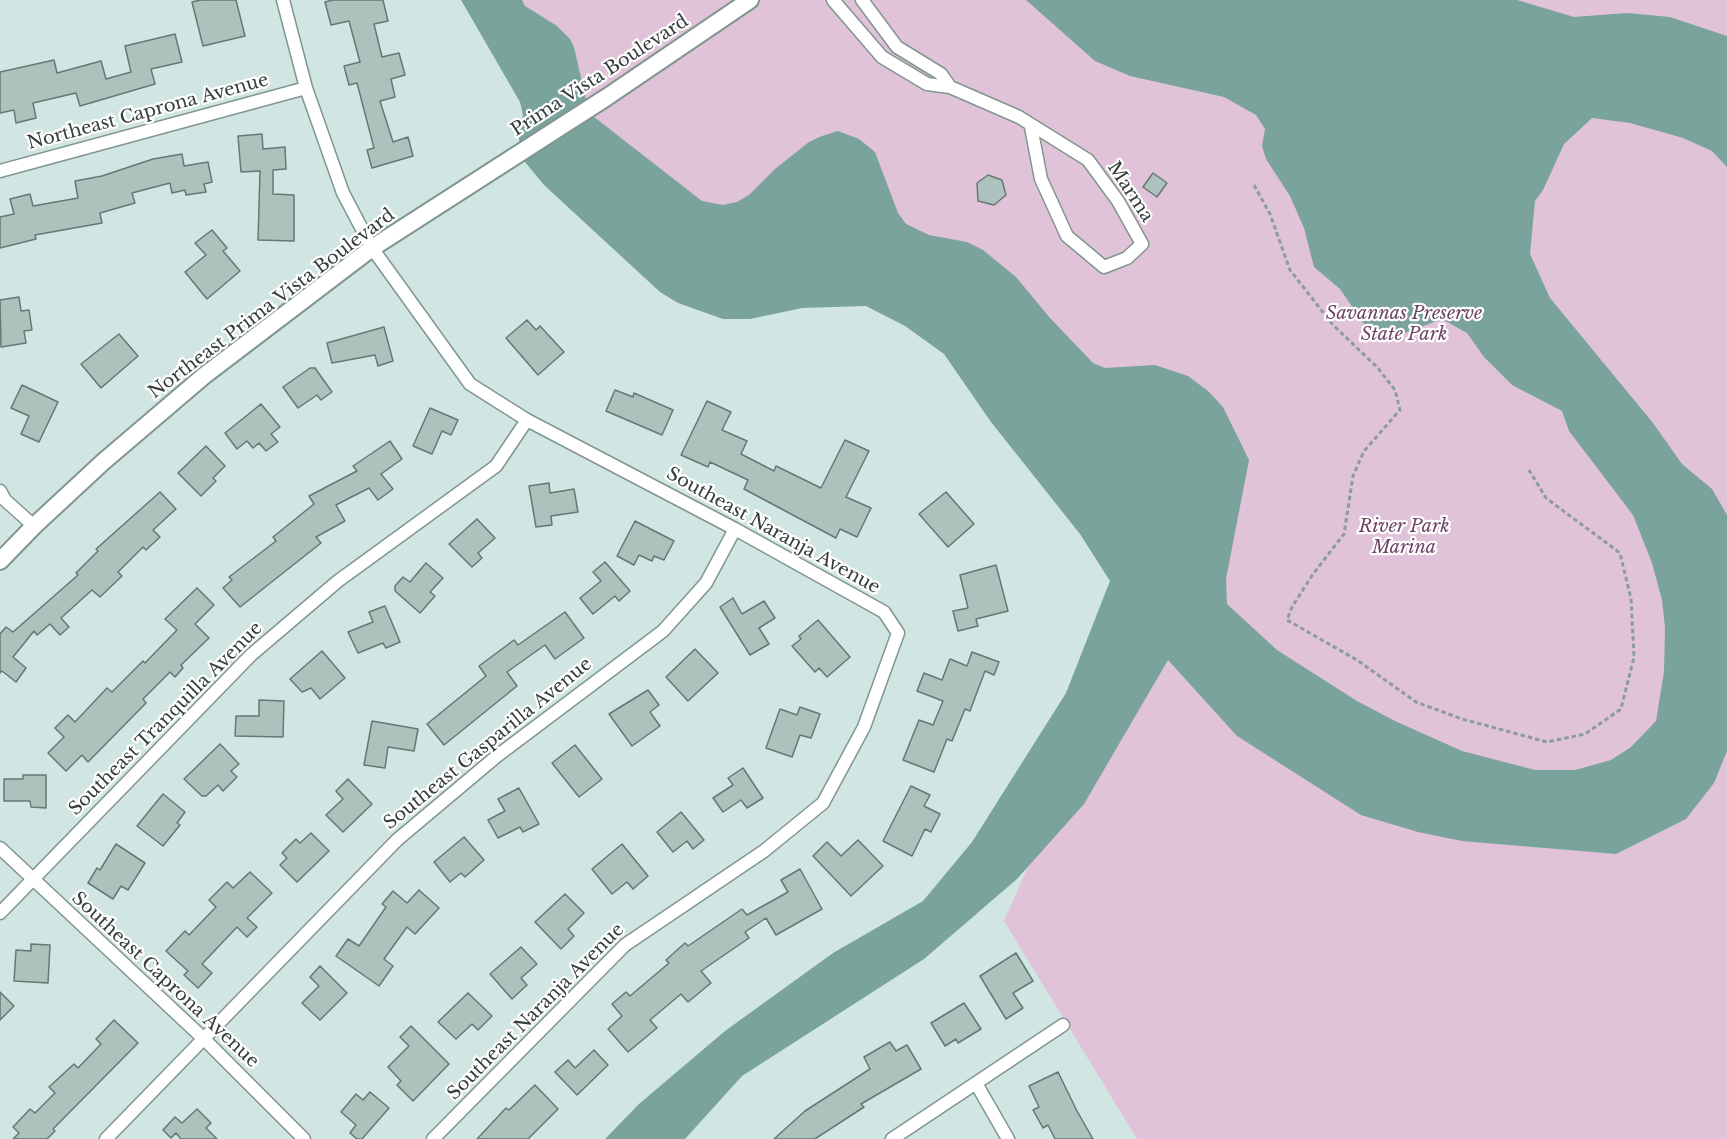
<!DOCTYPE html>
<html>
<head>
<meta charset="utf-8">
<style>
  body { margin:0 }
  canvas { display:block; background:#d1e6e2 }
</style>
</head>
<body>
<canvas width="1727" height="1139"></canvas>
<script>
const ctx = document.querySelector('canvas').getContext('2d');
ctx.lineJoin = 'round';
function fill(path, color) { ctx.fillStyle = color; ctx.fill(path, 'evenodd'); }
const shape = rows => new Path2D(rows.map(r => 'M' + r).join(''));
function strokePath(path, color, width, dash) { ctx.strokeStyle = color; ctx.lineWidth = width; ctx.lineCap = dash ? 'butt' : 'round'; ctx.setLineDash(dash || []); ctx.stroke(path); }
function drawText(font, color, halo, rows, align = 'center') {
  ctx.font = font + ' "Libre Baskerville",serif'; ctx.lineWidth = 4.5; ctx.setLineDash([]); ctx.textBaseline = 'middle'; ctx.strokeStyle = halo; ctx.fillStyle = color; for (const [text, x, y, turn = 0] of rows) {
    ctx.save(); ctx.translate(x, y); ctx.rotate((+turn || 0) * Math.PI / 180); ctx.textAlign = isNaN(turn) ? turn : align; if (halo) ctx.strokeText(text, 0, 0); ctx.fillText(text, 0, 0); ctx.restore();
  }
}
const green = shape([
  [503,0,1727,0,1727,1139,1137,1139,1004,921,1079,751,1173,552,977,308,585,176]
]);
const water = shape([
  [461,0,522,0,525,6,557,26,570,39,574,47,589,113,702,201,723,205,737,202,749,195,775,169,809,142,822,136,838,131,859,139,875,152,898,213,906,224,929,235,967,242,983,250,1016,277,1050,318,1093,363,1105,368,1155,365,1188,376,1208,391,1223,407,1249,460,1226,579,1227,604,1277,650,1357,701,1395,721,1462,751,1535,770,1575,770,1611,760,1631,747,1656,721,1664,672,1665,627,1662,600,1652,563,1633,515,1569,431,1562,411,1512,385,1484,357,1467,333,1442,319,1402,334,1378,333,1364,324,1340,289,1314,267,1304,228,1290,196,1266,159,1262,146,1265,129,1256,115,1224,97,1130,76,1095,61,1026,0,1517,0,1574,17,1627,13,1670,17,1727,36,1727,167,1712,151,1683,138,1630,123,1592,118,1564,144,1543,190,1535,201,1530,254,1550,298,1653,423,1682,464,1712,489,1727,515,1727,751,1714,783,1686,819,1616,854,1462,841,1418,832,1361,815,1237,736,1168,660,1084,804,1017,879,924,959,742,1076,685,1139,605,1139,639,1104,725,1031,833,953,923,901,972,842,1066,693,1110,581,1080,534,991,422,944,354,905,326,866,306,802,308,750,319,723,319,678,303,660,292,544,185,525,162,519,139,523,115,520,102]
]);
const building = shape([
  [201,0,236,0,245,36,203,46,192,2,201,0],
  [333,0,383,0,388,21,374,24,382,57,399,53,405,75,391,79,395,97,380,101,393,142,408,137,413,156,372,168,367,150,374,148,357,83,349,85,344,66,360,62,349,21,331,25,325,2,333,0],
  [175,34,182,62,151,69,155,84,80,106,76,93,33,103,36,118,16,123,14,110,0,113,0,72,54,60,57,73,101,61,106,79,131,72,125,46,175,34],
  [262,134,263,149,285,147,286,169,273,170,273,194,294,195,294,241,258,240,260,171,241,172,238,136,262,134],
  [182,154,184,166,208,162,212,182,204,184,206,192,186,195,185,190,172,193,170,183,132,193,135,203,100,213,102,223,35,235,36,239,0,248,0,217,14,214,10,199,30,194,33,206,78,198,75,181,102,176,153,159,182,154],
  [1153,173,1167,183,1157,197,1143,187,1153,173],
  [988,175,1002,180,1006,195,994,205,978,201,977,183,988,175],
  [212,230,227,248,223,251,240,271,207,299,185,272,206,255,195,243,212,230],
  [19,297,21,311,29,310,32,330,24,331,26,343,1,347,0,300,19,297],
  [527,320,536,330,540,326,564,352,538,375,506,338,527,320],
  [384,327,393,361,378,366,375,355,332,363,327,343,384,327],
  [119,334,138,356,101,388,81,364,119,334],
  [310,368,315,368,332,392,321,400,317,395,298,408,283,387,310,368],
  [22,385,58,402,39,442,21,434,29,416,11,408,22,385],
  [615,390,633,397,634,393,673,410,662,435,606,411,615,390],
  [707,401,731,412,722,430,747,441,741,454,774,471,776,466,821,488,845,440,869,451,846,497,871,508,857,537,840,529,836,538,744,489,748,480,710,462,708,467,681,455,707,401],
  [261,404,280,427,271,434,278,442,266,451,259,443,253,448,247,441,237,449,225,433,261,404],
  [430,408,458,420,451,435,442,431,432,454,413,446,430,408],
  [390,441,402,459,381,474,393,489,378,500,369,488,336,505,345,521,316,537,321,543,240,607,223,588,232,580,229,577,276,541,273,537,314,504,309,496,357,471,353,466,390,441],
  [206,446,225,466,213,478,216,481,201,496,178,473,206,446],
  [549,483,550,493,574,489,578,512,551,516,552,525,536,527,529,486,549,483],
  [160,492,176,509,153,530,160,537,146,550,143,547,118,572,122,576,100,597,92,590,61,618,69,627,60,635,50,624,37,635,34,631,13,657,26,668,16,682,2,671,0,673,0,634,6,627,13,632,78,575,76,573,98,551,96,549,160,492],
  [946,492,974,524,948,547,919,514,946,492],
  [477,519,495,538,478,553,482,558,472,567,449,544,477,519],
  [635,521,674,541,664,560,654,556,652,561,639,555,634,565,617,556,635,521],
  [605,562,630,591,619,601,615,596,593,614,580,598,601,581,593,572,605,562],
  [426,563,443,578,430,592,435,596,420,613,395,591,395,586,403,577,410,582,426,563],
  [996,565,1008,611,976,619,978,626,958,631,953,611,968,608,960,575,996,565],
  [197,588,214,605,195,624,209,638,181,665,183,668,175,677,170,672,143,699,146,703,88,762,82,755,66,771,48,753,64,737,55,728,68,715,75,722,107,688,112,692,143,661,145,663,177,630,165,619,197,588],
  [733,598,742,614,764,601,775,618,759,628,769,644,750,655,720,607,733,598],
  [385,606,400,642,386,648,383,643,358,653,348,632,373,622,369,612,385,606],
  [565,612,584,638,555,659,545,645,507,672,517,686,444,745,427,724,486,676,479,666,514,640,518,645,565,612],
  [818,620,850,657,827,677,819,668,815,672,792,646,801,639,799,636,818,620],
  [695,649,718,673,688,701,666,677,695,649],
  [322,651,345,678,320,699,311,688,302,692,290,679,322,651],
  [972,652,999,662,994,675,985,671,970,711,965,709,952,741,947,739,934,772,903,760,919,720,933,725,943,701,917,691,924,673,942,680,950,659,967,666,972,652],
  [648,690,659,705,650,712,660,726,632,746,609,714,648,690],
  [259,700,284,701,283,737,235,736,236,716,259,716,259,700],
  [800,707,820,714,811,738,800,735,792,757,766,748,780,709,797,715,800,707],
  [372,721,418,729,414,751,388,747,385,768,364,765,372,721],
  [220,744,239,764,231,771,237,777,223,791,218,785,206,796,202,796,184,779,220,744],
  [575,745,602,779,579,797,552,763,575,745],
  [743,768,763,798,747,808,741,800,723,812,713,798,733,785,728,778,743,768],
  [23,775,46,775,46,808,31,807,30,801,4,801,4,779,23,779,23,775],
  [348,779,372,804,343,832,326,815,343,799,336,791,348,779],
  [911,786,930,795,924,806,940,814,931,832,925,829,912,856,883,841,911,786],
  [519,788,539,824,523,832,520,827,498,838,488,820,505,811,498,799,519,788],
  [163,794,185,812,177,823,180,825,163,846,137,826,163,794],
  [681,812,704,840,693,849,687,841,673,852,657,832,681,812],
  [311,833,329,851,297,882,280,865,287,858,282,853,296,839,300,843,311,833],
  [464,837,484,860,465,877,461,873,450,882,434,862,464,837],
  [858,840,883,866,851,896,813,856,827,842,841,856,858,840],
  [116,844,145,863,128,890,121,886,113,899,88,883,97,868,100,870,116,844],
  [622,844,648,876,633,889,627,882,612,894,592,869,622,844],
  [800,869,822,909,776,935,766,918,745,932,749,938,701,971,711,983,688,1002,681,994,650,1020,657,1028,628,1052,608,1029,622,1016,612,1004,626,992,630,996,669,963,666,960,685,943,688,946,742,909,747,915,788,892,781,880,800,869],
  [250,872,272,893,247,918,257,927,247,937,237,927,202,964,212,973,198,988,184,975,188,971,166,951,185,931,189,935,216,907,209,900,227,882,233,888,250,872],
  [419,890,439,908,415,934,407,927,384,959,393,966,379,986,336,956,348,939,359,946,386,907,382,904,393,891,407,903,419,890],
  [565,894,584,913,568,929,574,936,561,949,535,922,565,894],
  [31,944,50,945,48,983,14,981,16,950,31,951,31,944],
  [521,947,537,964,521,978,527,985,512,999,490,974,521,947],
  [1016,953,1033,981,1013,993,1023,1008,1006,1019,980,976,1016,953],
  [320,966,347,993,320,1020,302,1003,319,986,310,977,320,966],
  [0,992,14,1006,0,1020,0,992],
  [468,993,492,1016,478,1030,472,1024,456,1039,438,1022,468,993],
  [964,1003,981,1029,958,1043,956,1039,945,1046,931,1023,964,1003],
  [114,1020,138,1043,53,1129,55,1131,47,1139,13,1139,19,1133,13,1127,30,1109,35,1113,55,1093,49,1087,74,1064,78,1068,101,1044,96,1039,114,1020],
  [411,1026,449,1064,413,1101,397,1085,401,1081,388,1067,409,1046,400,1037,411,1026],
  [890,1042,896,1051,907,1045,921,1069,861,1104,864,1107,815,1139,774,1139,805,1111,870,1069,864,1057,890,1042],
  [594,1050,608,1065,577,1095,555,1072,568,1060,575,1068,594,1050],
  [1058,1072,1077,1111,1093,1139,1055,1139,1048,1125,1043,1128,1033,1110,1039,1107,1029,1086,1058,1072],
  [535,1085,558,1109,528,1139,477,1139,506,1108,509,1110,535,1085],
  [370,1092,389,1108,362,1139,357,1139,350,1133,356,1125,341,1112,356,1094,363,1100,370,1092],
  [197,1109,211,1123,206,1128,217,1139,181,1139,176,1133,171,1138,163,1130,175,1117,182,1123,197,1109]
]);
const path = shape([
  [1254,185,1270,214,1290,270,1333,325,1377,367,1395,390,1400,410,1364,451,1353,476,1344,534,1313,574,1292,607,1287,620,1357,660,1416,702,1462,719,1547,742,1585,734,1621,709,1634,657,1631,599,1620,553,1546,498,1529,470]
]);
const minor = shape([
  [283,0,306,88,343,193,372,248,470,384,527,420,735,529,884,612,898,633,864,727,823,803,764,851,625,945,433,1139],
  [833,0,882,57,927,84,950,87,1019,117,1088,160,1118,201,1142,244,1127,258,1104,267,1067,236,1041,179,1031,127],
  [862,0,897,47,941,74,950,87],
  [0,171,306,88],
  [0,491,5,500,34,526],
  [0,848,204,1039,304,1139],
  [0,913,251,655,338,581,496,466,527,420],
  [977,1085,1008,1139],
  [106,1139,397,840,497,756,663,631,706,583,735,529],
  [892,1139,1063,1025]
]);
const secondary = shape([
  [0,561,34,526,103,462,205,375,372,248,607,97,750,0]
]);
const streetNames = [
  ["Prima Vista Boulevard",600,76,-33],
  ["Northeast Caprona Avenue",148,112,-15],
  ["Marma",1130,192,57],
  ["Northeast Prima Vista Boulevard",272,304,-37],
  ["Southeast Naranja Avenue",773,531,29],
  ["Southeast Tranquilla Avenue",166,719,-45],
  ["Southeast Gasparilla Avenue",488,744,-39],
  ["Southeast Caprona Avenue",165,980,43],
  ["Southeast Naranja Avenue",536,1012,-45]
];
const parkNames = [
  ["Savannas Preserve",1404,314],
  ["State Park",1404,335],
  ["River Park",1404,527],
  ["Marina",1404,548]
];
fill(green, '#e0c3d9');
fill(water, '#79a39b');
fill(building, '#adc2bd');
strokePath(building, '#647874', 1.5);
strokePath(minor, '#819591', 15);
strokePath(secondary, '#819591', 20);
strokePath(path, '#8d9c9a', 3, [4.5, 3]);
strokePath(minor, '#fff', 12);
strokePath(secondary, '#fff', 16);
drawText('18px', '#363e3d', '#fff', streetNames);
drawText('italic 18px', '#6e4365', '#fff', parkNames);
</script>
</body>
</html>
